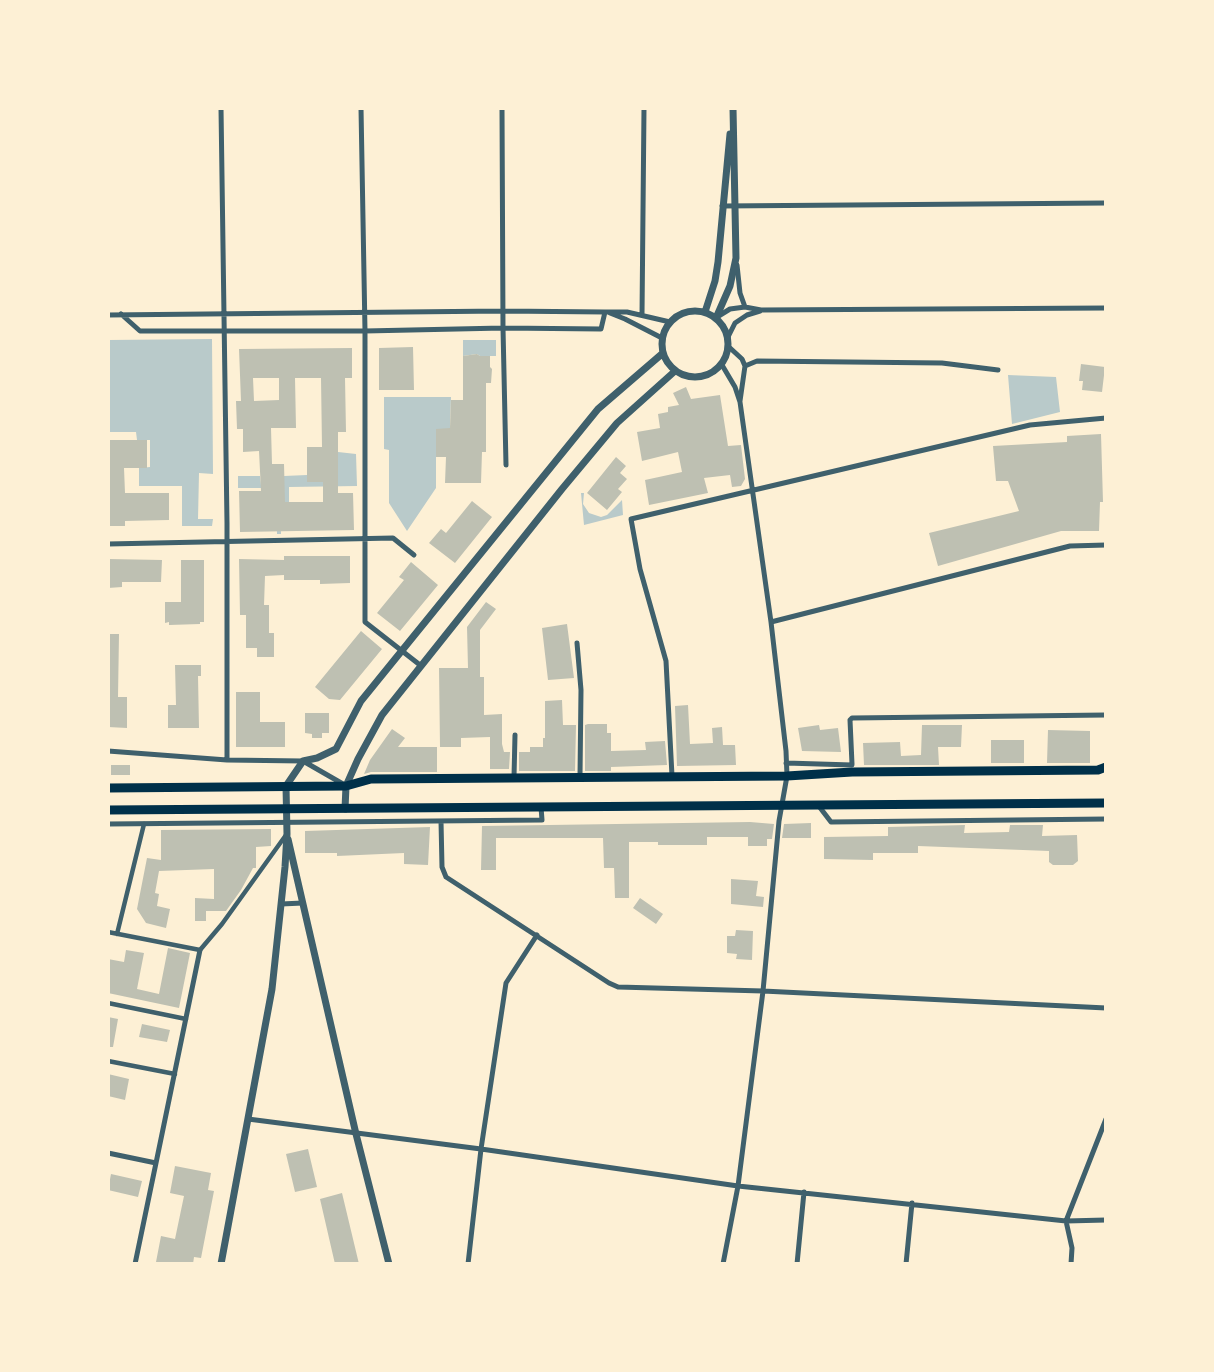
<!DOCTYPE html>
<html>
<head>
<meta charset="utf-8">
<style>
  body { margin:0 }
  #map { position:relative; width:1214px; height:1372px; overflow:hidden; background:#fdf0d5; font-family:Arial,sans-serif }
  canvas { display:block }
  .frame { position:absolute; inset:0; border:110px solid #fdf0d5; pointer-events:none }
</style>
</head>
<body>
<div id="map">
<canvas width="1214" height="1372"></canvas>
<div class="frame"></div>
</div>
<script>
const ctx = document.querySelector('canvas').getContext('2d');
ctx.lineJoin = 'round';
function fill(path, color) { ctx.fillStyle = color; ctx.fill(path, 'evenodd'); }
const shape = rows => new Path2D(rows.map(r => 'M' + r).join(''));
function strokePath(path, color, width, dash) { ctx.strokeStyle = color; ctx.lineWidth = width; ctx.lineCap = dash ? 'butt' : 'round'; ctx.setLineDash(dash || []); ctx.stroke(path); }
const green = shape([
  [212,339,213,474,199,473,198,519,213,519,212,526,182,526,182,486,139,486,139,468,150,467,150,440,137,440,136,432,108,432,108,340],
  [463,340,496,340,496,356,480,356,477,354,463,356],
  [1008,375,1056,377,1060,412,1012,424],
  [384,397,451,397,450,429,436,429,436,488,407,531,389,503,389,450,384,449],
  [338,452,356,454,357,486,289,487,289,502,280,502,281,534,277,534,276,488,238,488,238,476,260,476,261,485,284,484,284,476,307,475,307,482,338,482],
  [581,493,584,493,583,504,589,513,601,517,607,515,622,500,623,515,584,525]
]);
const building = shape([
  [413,347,414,390,379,390,379,348],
  [352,348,352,378,345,378,346,432,338,432,338,493,353,493,354,530,240,532,239,491,261,491,259,451,243,452,243,429,237,429,236,401,241,401,239,349],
  [253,378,279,378,279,400,254,401],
  [295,378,321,378,322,447,307,447,307,482,323,482,323,502,285,502,284,464,272,464,271,428,296,428],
  [477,354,480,356,490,356,490,367,492,369,491,383,486,383,486,452,482,452,481,483,445,483,446,457,436,457,436,429,450,428,451,400,463,400,463,356],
  [1081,364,1105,367,1102,392,1082,390,1083,381,1079,381],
  [686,387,691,399,720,395,728,446,741,445,745,479,741,486,732,487,730,475,704,478,708,493,649,505,645,480,682,472,678,452,642,461,637,432,660,428,658,414,668,412,668,407,679,405,673,393],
  [1101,434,1103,502,1100,502,1099,531,1061,531,938,566,929,533,1019,511,1008,481,996,481,993,446,1067,442,1067,436],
  [108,440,147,440,147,468,124,468,125,493,169,493,169,520,125,521,125,526,108,526],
  [616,457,626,466,620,473,627,479,618,489,622,492,607,510,587,493],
  [472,501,492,517,455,563,429,543,441,529,446,533],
  [284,556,350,556,350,583,320,584,320,580,284,580,284,575,265,576,264,605,269,605,269,633,274,633,274,657,257,657,257,648,246,648,246,615,240,615,239,559,284,560],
  [108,559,162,560,161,582,122,582,122,587,108,588],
  [181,560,204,560,204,622,200,622,200,624,169,625,169,622,165,623,165,602,181,602],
  [411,562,438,585,400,631,377,613,404,580,399,577],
  [486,602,496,609,480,630,480,677,484,677,484,715,502,714,502,744,504,752,510,752,509,769,490,769,490,737,461,738,461,747,440,747,439,668,468,668,467,627],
  [567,624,574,678,548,680,542,628],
  [361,631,382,649,340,700,329,699,315,687],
  [108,634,119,634,118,697,127,697,127,728,108,727],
  [175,665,201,665,201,676,198,676,199,728,168,728,168,705,176,705],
  [236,692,260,692,260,722,285,722,285,747,236,747],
  [562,700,563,725,576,725,575,771,519,771,519,752,530,752,530,747,543,747,543,738,545,738,545,701],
  [688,705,690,744,713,743,712,728,722,727,723,745,735,745,736,765,677,766,675,706],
  [305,713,329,713,329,733,322,733,322,738,312,738,312,734,305,733],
  [588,724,607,724,607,733,611,733,611,751,646,750,645,742,665,741,667,765,611,767,611,771,585,771,585,725],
  [819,725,820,730,838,728,841,752,802,751,798,728],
  [922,725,962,725,961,747,938,747,939,765,864,765,863,743,900,742,901,756,921,755],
  [392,729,405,738,398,747,437,747,437,772,371,772,364,774,370,760],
  [1048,730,1090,731,1090,763,1047,763],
  [991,740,1024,740,1024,763,991,763],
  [111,765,130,765,130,775,111,775],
  [750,822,774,824,772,839,767,839,767,846,748,846,748,837,707,837,707,845,658,845,658,842,629,842,629,898,615,898,614,868,604,868,603,838,496,838,496,870,481,870,482,826],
  [811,823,811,838,782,838,784,824],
  [965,825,964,833,1009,832,1010,825,1043,825,1042,836,1077,835,1078,861,1073,865,1053,865,1049,862,1049,851,918,846,918,853,873,853,873,860,824,859,824,837,888,836,888,827],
  [430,827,428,865,404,864,404,853,337,856,337,853,305,853,305,831],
  [271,829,271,846,256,847,256,868,253,868,241,890,226,911,206,911,206,921,195,921,195,898,214,899,214,869,159,871,155,893,159,894,157,906,170,909,166,928,146,923,137,909,147,858,161,860,161,830],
  [731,879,758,881,756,896,764,897,763,907,731,904],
  [640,898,663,914,656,924,633,908],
  [736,930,753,931,752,960,736,959,737,954,727,953,727,936,735,936],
  [168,948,190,953,179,1008,108,993,108,959,124,962,126,950,144,953,137,989,159,994],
  [108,1017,118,1019,113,1047,108,1047],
  [142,1024,170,1030,167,1042,139,1037],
  [108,1074,129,1079,125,1100,108,1096],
  [308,1149,317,1187,295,1192,286,1154],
  [175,1166,211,1173,208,1190,214,1191,201,1258,194,1257,193,1264,156,1262,161,1236,175,1239,184,1196,170,1193],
  [111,1174,142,1181,138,1197,108,1190],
  [342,1193,359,1264,335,1264,320,1199]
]);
const pedestrian = shape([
  [108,932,200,950,222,924,286,835],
  [117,934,144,824],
  [108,1003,186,1019],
  [108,1061,175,1074]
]);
const minor = shape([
  [221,108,227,523,227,760],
  [361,108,365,331,365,622,420,665],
  [502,108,503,328,506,465],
  [722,206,1106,203],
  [737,265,740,293,745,307],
  [610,313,625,319,662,338],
  [121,314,140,331,365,331,503,328,601,329,605,312],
  [108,315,503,311,605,312,627,312,670,322],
  [642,315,644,108],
  [717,317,730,309,745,307,761,310,1106,308],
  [728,337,735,323,747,315,760,311],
  [729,347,742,359,745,366,740,401],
  [722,365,735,387,740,402,771,622,786,751,787,776,779,821,763,991,738,1186,723,1264],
  [745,366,757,361,942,363,998,370],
  [108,544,393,538,414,555],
  [771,622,1070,546,1106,545],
  [577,643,581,690,580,776],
  [108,751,227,760,303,761,343,784],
  [786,763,852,765],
  [852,764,850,720,852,718,1106,715],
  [672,776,666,661,640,569,631,519,1030,425,1106,418],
  [514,777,515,735],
  [818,805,831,822,1106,819],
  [441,821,442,867,446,877,609,983,618,987,763,991,1106,1008],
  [108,824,542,820,541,807],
  [281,904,303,903],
  [248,1119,481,1149,738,1186,1066,1221,1106,1220],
  [108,1153,156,1163,135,1264],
  [156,1163,200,950],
  [468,1264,481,1149,506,983,537,935],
  [797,1264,804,1192],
  [906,1264,912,1203],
  [1071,1264,1072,1248,1066,1221,1106,1119]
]);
const tertiary = shape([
  '662 344a33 33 0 1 1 66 0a33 33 0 1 1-66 0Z',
  [705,312,715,281,718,262,730,134],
  [716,318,730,286,736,258,733,108],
  [345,809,346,786,358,759,382,715,562,489,617,423,675,371],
  [288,839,356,1134,389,1264],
  [221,1264,272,989,285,867,287,834,286,786,303,761,317,758,336,749,361,701,598,409,663,353]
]);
const primary = shape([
  [108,788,346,786,371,779,787,776,852,772,1098,770,1106,767],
  [108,810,1106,803]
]);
fill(green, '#b9caca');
fill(building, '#bec0b2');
strokePath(pedestrian, '#3f606c', 4.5);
strokePath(minor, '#3f606c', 5);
strokePath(tertiary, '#3f606c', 7);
strokePath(primary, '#003049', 9);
</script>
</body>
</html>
